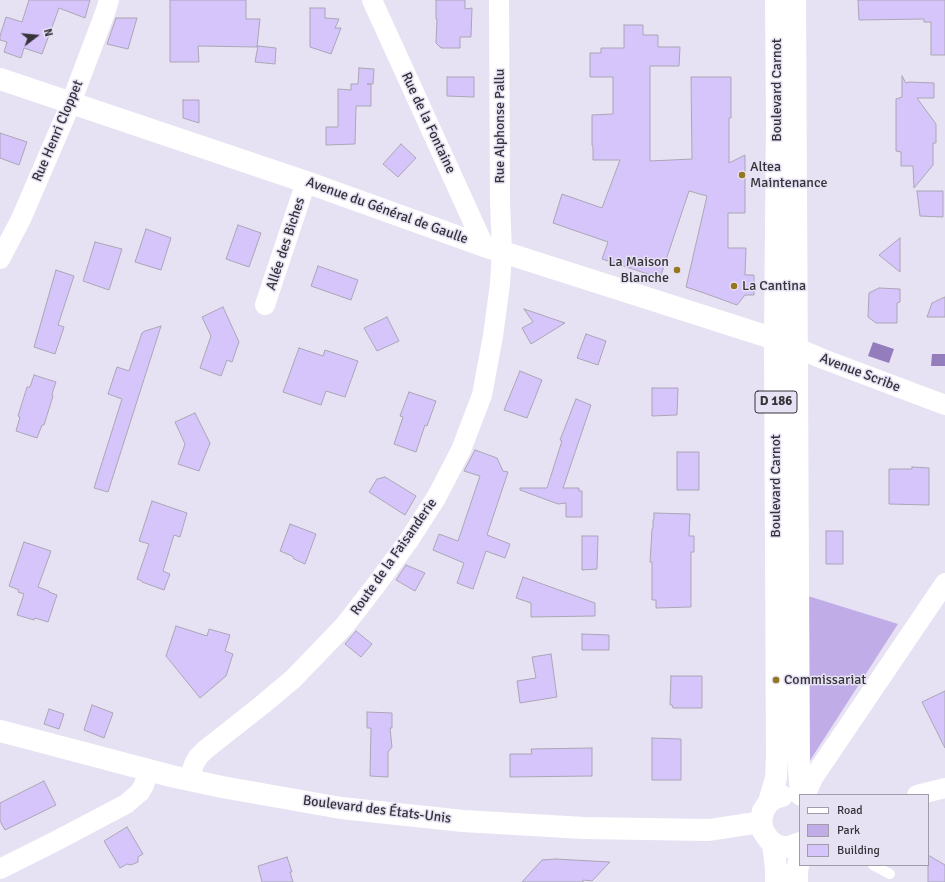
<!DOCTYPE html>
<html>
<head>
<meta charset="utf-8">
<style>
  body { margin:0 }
  #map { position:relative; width:945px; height:882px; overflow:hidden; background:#e7e2f3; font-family:Signika,sans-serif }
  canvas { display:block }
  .legend { position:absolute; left:799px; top:794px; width:130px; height:72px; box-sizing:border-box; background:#e7e2f3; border:1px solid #a09ca9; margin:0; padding:5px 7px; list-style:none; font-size:12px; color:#353339 }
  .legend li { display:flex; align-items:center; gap:8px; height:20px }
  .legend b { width:20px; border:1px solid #a09ca9 }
  .north { position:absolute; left:16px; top:16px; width:40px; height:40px; -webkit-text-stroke:3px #e7e2f3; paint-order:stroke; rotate:74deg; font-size:11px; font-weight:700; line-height:16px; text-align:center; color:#353339 }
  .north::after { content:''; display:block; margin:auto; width:14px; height:18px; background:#353339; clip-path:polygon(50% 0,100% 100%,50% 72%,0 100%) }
</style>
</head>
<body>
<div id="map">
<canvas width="945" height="882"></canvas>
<ul class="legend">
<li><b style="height:5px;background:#fff"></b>Road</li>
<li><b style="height:11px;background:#c0ade7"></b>Park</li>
<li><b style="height:11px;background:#d6c5fa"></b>Building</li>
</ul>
<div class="north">N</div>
</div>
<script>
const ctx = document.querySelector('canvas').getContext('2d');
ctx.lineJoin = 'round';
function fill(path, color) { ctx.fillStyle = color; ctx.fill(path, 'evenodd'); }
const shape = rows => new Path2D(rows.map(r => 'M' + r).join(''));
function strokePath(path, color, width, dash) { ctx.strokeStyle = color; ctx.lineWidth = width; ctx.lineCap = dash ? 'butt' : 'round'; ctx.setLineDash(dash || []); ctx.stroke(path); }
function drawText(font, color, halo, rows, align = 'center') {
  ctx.font = font + ' Signika,sans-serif'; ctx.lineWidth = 3; ctx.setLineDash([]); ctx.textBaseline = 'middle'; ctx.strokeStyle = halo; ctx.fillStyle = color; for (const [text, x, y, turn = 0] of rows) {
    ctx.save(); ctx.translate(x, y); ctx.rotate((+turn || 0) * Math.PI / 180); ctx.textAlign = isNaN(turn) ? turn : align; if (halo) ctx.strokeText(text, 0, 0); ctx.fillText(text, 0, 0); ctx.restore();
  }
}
const green = shape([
  [808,596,898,624,809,762]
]);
const water = shape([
  [873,342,894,349,889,363,868,356],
  [932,354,945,354,945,366,931,366]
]);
const building = shape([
  [29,0,90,0,85,18,59,8,42,54,24,48,21,58,4,52,7,42,0,40,0,36,6,17,22,22,29,0],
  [170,0,246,0,246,19,260,19,257,47,198,46,199,62,170,62,170,0],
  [436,0,465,0,465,9,472,8,471,37,460,37,460,48,441,48,436,43,437,19,436,19,436,0],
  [858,0,945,0,945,55,931,55,931,22,924,22,924,19,859,20,858,0],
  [310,8,325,8,325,18,339,19,335,28,341,28,331,54,310,47,310,8],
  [116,18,137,18,128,49,107,44,116,18],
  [624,25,643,25,643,35,658,35,658,47,680,47,679,66,650,66,650,161,692,159,691,77,731,77,731,118,729,118,729,163,745,155,745,213,728,213,728,248,746,248,745,275,754,275,754,295,745,295,737,305,704,293,686,287,707,196,689,191,660,278,602,259,608,242,553,223,562,194,602,208,620,160,593,160,593,147,592,145,592,115,613,114,613,77,590,77,590,53,601,53,601,48,624,48,624,25],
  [258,46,276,48,275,64,255,62,258,46],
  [359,68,374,69,373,84,367,84,371,84,371,106,356,106,355,144,326,145,326,127,338,127,338,89,351,90,351,84,358,84,359,68],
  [902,76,906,83,909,82,934,83,934,98,917,98,936,124,936,143,933,143,933,165,914,188,913,166,901,166,901,152,896,151,896,99,902,97,902,76],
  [447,77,474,77,474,97,447,96,447,77],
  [183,100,199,100,199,123,183,118,183,100],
  [0,133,27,142,19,165,0,158,0,133],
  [401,144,416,158,398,177,383,164,401,144],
  [917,191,943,191,943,217,920,216,917,191],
  [238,225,261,233,249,267,226,259,238,225],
  [146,229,171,238,161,270,135,262,146,229],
  [900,238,900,272,879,255,900,238],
  [95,242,122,249,109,290,83,281,95,242],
  [318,266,358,280,351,300,311,286,318,266],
  [56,270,74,276,58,325,64,327,55,354,34,347,56,270],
  [879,288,900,289,900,302,897,303,897,323,876,323,868,317,869,293,879,288],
  [945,297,945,317,927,317,932,303,945,297],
  [223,307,239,342,232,362,227,360,221,376,200,368,211,336,202,317,223,307],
  [524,309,565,323,531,344,522,328,533,322,524,309],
  [387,317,399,341,377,351,364,328,387,317],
  [161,326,108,492,94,488,122,399,108,394,117,367,129,371,142,333,145,331,161,326],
  [586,334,606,341,598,365,577,358,586,334],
  [299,348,323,356,325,350,358,361,345,397,326,391,321,405,283,392,299,348],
  [520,371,542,380,527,418,504,410,520,371],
  [34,375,56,382,52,394,53,396,44,425,42,425,37,438,16,431,20,417,18,416,27,387,30,387,34,375],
  [652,388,678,388,677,415,652,416,652,388],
  [409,392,436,401,427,426,425,425,416,452,394,444,403,417,400,416,409,392],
  [576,399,591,405,563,488,579,488,579,491,582,491,582,517,566,517,566,503,558,504,520,490,520,488,547,488,562,441,560,440,576,399],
  [195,413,210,443,199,471,178,464,185,444,175,422,195,413],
  [475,450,497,458,503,471,508,472,487,535,510,544,505,558,486,551,473,589,457,583,464,563,433,550,439,534,458,541,480,476,464,471,475,450],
  [677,452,699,452,699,490,677,490,677,452],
  [912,467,929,468,929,505,889,504,889,469,912,469,912,467],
  [385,477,416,496,405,515,369,492,377,479,385,477],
  [152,501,187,513,180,537,174,535,163,571,170,574,164,590,142,582,142,581,137,579,149,544,139,541,152,501],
  [654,513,690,514,689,536,694,536,694,552,691,552,691,607,656,608,656,600,652,600,652,562,650,562,652,529,653,528,653,520,654,519,654,513],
  [290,524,316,534,305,564,294,559,292,556,280,551,290,524],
  [826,531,843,531,843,564,826,564,826,531],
  [582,536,598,536,597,569,582,570,582,536],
  [24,542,51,551,38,587,49,591,49,592,57,595,48,622,35,618,34,620,17,615,24,594,18,592,19,590,9,586,24,542],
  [406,565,425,573,415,591,396,580,406,565],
  [523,577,595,603,595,616,531,617,531,603,516,598,523,577],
  [176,626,207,636,209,629,230,635,225,651,233,654,226,676,200,698,166,656,176,626],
  [356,631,372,644,361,657,345,644,356,631],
  [582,634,609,635,609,650,582,650,582,634],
  [551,654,557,697,520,703,517,681,536,678,532,657,551,654],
  [671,676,702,676,702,708,673,708,672,705,670,705,671,676],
  [945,691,945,748,922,702,945,691],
  [92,705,113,713,104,738,84,730,92,705],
  [49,709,64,714,59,729,44,724,49,709],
  [367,712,392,713,392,728,390,728,392,747,388,752,388,777,370,776,371,728,367,728,367,712],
  [652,738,681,739,681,780,652,780,652,738],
  [592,748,592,776,510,777,510,754,532,754,531,749,592,748],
  [44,781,56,805,5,830,0,821,0,803,44,781],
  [127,827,143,854,138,857,138,862,131,865,127,864,120,868,104,841,127,827],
  [928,855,945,865,945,882,928,882,928,855],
  [287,857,292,872,290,872,293,882,262,882,258,866,287,857],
  [555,859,610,862,592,881,583,880,583,882,522,882,542,860,555,859]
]);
const lane = shape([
  [873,865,890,874]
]);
const street = shape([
  [372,0,484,246],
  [0,259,21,219,71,103,106,10,109,0],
  [265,305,306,182],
  [783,342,823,359,945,405],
  [189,780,194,764,198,757,205,750,262,705,293,679,345,625,376,585,409,540,436,498,461,450,482,395,493,336,500,284,502,252,500,202,499,0],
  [806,795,808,789,813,778,945,583],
  [917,795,945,788],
  [0,869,54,842,126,804,140,792,144,785,149,770]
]);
const secondary = shape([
  [0,79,306,182,484,246,775,339],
  [0,731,171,776,222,787,341,808,463,821,584,828,709,830,761,822]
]);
const primary = shape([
  [795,0,799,768,801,795],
  [782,796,775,798,769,802,763,811,761,822,763,831,770,841,778,846,784,847,789,847,800,843],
  [769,802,776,778,777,757,775,339,777,121,776,0],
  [773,843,776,869,776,882],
  [797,882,797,871,800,855]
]);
const markers = [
  [742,175,4,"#94771f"],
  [677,270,4,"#94771f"],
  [734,286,4,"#94771f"],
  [776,680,4,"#94771f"]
];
const shields = [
  [776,402,42]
];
const shieldNames = [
  ["D 186",776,402]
];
const streetNames = [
  ["Boulevard Carnot",777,90,-90],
  ["Rue de la Fontaine",428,123,65],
  ["Rue Alphonse Pallu",500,126,-90],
  ["Rue Henri Cloppet",58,131,-67],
  ["Avenue du Général de Gaulle",387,211,20],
  ["Allée des Biches",286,244,-72],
  ["Avenue Scribe",860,373,21],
  ["Boulevard Carnot",776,486,-90],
  ["Route de la Faisanderie",394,557,-55],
  ["Boulevard des États-Unis",377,810,7]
];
const poiNames = [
  ["Altea",750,167],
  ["Maintenance",750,183],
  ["La Maison",669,262,"right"],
  ["Blanche",669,278,"right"],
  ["La Cantina",742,286],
  ["Commissariat",784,680]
];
fill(green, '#c0ade7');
fill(water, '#947dbc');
fill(building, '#d6c5fa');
strokePath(building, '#aaa6b5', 1);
strokePath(lane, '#fff', 10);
strokePath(street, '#fff', 20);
strokePath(secondary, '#fff', 22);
strokePath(primary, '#fff', 22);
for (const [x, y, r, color] of markers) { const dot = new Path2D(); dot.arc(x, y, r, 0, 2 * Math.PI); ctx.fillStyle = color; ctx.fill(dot); strokePath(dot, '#e7e2f3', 1.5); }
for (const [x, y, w] of shields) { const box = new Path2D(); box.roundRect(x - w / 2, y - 11, w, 22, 3); ctx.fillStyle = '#e7e2f3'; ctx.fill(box); strokePath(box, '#353339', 1); }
drawText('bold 13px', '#353339', null, shieldNames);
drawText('14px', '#353339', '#e7e2f3', streetNames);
drawText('14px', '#353339', '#e7e2f3', poiNames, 'left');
</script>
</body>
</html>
